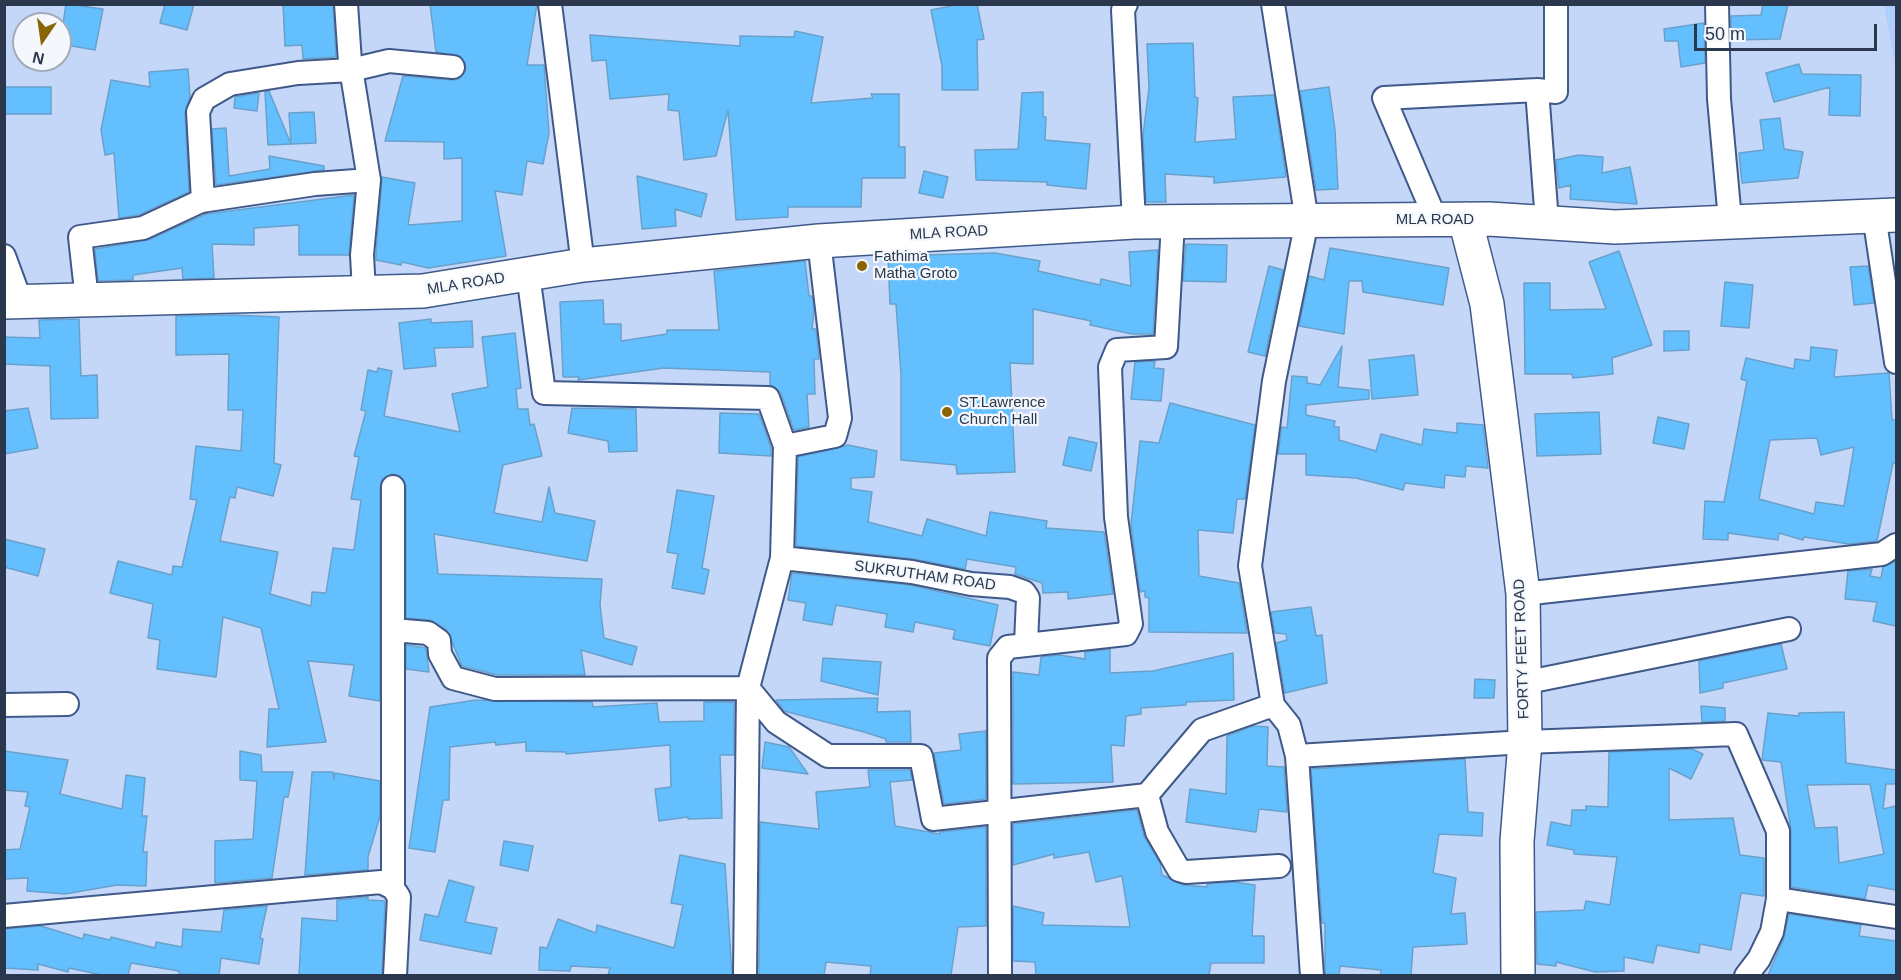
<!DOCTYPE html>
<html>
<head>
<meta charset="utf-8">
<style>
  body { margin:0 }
  #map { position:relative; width:1901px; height:980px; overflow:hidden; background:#c4d7f9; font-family:Helvetica,sans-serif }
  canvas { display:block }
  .frame { position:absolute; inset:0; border:6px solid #2a374d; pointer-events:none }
  .north { position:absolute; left:12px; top:12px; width:60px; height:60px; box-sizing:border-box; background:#f4f8fd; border:2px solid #a3abb7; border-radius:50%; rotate:193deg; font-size:16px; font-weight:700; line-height:24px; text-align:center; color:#2a374d }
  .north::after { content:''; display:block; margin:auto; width:21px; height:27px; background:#8b6404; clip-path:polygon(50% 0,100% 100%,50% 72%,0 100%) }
  .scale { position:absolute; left:1694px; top:24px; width:183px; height:27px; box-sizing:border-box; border:3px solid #2a374d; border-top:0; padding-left:8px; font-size:18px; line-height:21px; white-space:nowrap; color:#2a374d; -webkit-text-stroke:4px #f4f8fd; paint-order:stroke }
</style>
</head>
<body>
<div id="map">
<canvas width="1901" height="980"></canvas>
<div class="frame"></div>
<div class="north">N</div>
<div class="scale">50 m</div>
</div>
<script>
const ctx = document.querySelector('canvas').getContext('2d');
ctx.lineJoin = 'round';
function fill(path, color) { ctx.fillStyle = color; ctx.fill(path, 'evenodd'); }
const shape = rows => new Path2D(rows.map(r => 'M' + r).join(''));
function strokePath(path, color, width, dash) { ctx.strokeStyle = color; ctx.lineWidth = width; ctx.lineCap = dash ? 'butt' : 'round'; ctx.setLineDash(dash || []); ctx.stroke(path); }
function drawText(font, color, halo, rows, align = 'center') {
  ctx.font = font + ' Helvetica,sans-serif'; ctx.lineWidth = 4.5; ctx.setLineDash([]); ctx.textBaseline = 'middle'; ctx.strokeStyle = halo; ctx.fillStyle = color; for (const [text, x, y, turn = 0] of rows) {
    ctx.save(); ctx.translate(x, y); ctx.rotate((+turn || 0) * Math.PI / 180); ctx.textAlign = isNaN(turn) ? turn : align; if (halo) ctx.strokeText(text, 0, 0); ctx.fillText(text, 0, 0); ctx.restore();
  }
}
const built = shape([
  [1884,5,1896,5,1896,67]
]);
const building = shape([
  [66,4,103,9,95,50,60,44,66,4],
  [165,4,194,4,187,30,160,23,165,4],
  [283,4,333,4,336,57,303,59,302,45,285,46,283,4],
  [430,4,537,4,527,65,544,65,549,133,543,164,527,161,522,195,495,191,506,256,428,268,402,262,401,265,376,260,376,255,382,177,415,183,408,225,462,221,462,158,444,159,444,142,385,141,403,76,452,80,459,79,466,69,460,56,436,52,430,4],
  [961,4,977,4,984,39,977,40,978,90,942,90,942,66,931,10,961,4],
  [1763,4,1788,4,1780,39,1731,40,1731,16,1761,15,1763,4],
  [1704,23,1705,63,1681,67,1678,41,1665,41,1664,29,1704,23],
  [795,31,823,37,811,103,873,98,871,94,899,94,899,147,905,147,905,178,862,178,861,207,788,207,788,217,736,220,728,110,716,156,684,160,679,111,668,110,669,94,610,99,606,60,592,61,590,35,740,46,740,36,794,37,795,31],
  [1193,43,1195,97,1198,98,1195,142,1236,139,1233,97,1274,95,1286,177,1214,183,1214,177,1165,174,1166,202,1146,202,1143,135,1149,88,1147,44,1193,43],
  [1799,64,1802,74,1861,75,1860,116,1829,115,1830,87,1774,102,1766,73,1799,64],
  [188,69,190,97,185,113,189,192,139,215,119,218,114,153,105,155,101,130,111,80,150,87,149,72,188,69],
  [4,87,51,87,51,114,4,114,4,87],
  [1329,87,1335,130,1338,189,1316,190,1300,91,1329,87],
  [269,91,291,144,268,145,265,92,269,91],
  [1043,92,1043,117,1046,117,1045,140,1090,144,1086,189,1047,185,1047,182,976,180,975,150,1018,149,1022,93,1043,92],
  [259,93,257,111,234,108,235,97,259,93],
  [314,112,316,143,291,144,289,113,314,112],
  [1780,118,1784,149,1803,152,1798,178,1742,183,1739,153,1764,150,1760,120,1780,118],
  [226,128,229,176,270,169,269,156,324,166,324,170,216,185,212,129,226,128],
  [1578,155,1603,157,1602,173,1630,167,1637,204,1570,199,1571,185,1559,188,1556,160,1578,155],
  [924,171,948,177,943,198,919,193,924,171],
  [637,176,707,194,701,217,675,209,676,226,642,229,637,176],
  [354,195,349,255,299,255,299,225,254,228,254,245,212,244,214,278,183,279,182,268,133,275,133,280,98,281,95,249,148,240,206,214,354,195],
  [1186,244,1227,245,1226,282,1183,281,1186,244],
  [1330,248,1449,268,1443,305,1363,292,1362,281,1349,281,1344,334,1299,326,1309,276,1324,280,1330,248],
  [1158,250,1153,334,1132,334,1090,325,1091,321,1033,309,1033,364,1010,363,1015,472,957,474,956,465,901,460,901,374,896,304,890,304,888,256,995,253,1040,261,1038,271,1100,285,1101,279,1131,286,1129,252,1158,250],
  [1619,251,1652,345,1612,358,1613,374,1573,378,1572,374,1525,374,1524,283,1550,283,1550,310,1606,309,1589,262,1619,251],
  [805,261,809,296,812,296,814,310,812,329,816,329,819,359,814,359,815,394,807,394,809,427,794,430,781,393,770,385,770,372,664,368,578,380,579,377,563,377,560,302,603,300,604,324,621,324,621,341,667,334,667,330,719,330,714,271,805,261],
  [1269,266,1283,270,1265,356,1248,352,1269,266],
  [1868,266,1874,303,1854,305,1850,267,1868,266],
  [1725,282,1753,285,1749,328,1721,326,1725,282],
  [231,315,279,317,274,463,281,465,273,496,237,487,235,498,230,497,220,541,278,552,270,594,311,606,312,592,326,593,333,548,354,550,361,500,351,499,359,457,354,456,366,411,361,410,368,370,377,372,378,368,392,371,384,416,460,432,452,394,488,387,482,337,515,333,521,388,516,389,518,409,528,409,530,425,534,424,542,456,503,465,494,513,542,522,549,487,555,513,595,521,587,561,434,534,438,574,602,579,600,605,604,638,637,647,632,665,581,650,585,675,497,675,462,666,447,630,430,620,406,618,406,487,400,476,392,474,382,480,380,487,380,701,349,696,354,665,308,661,326,742,267,747,269,709,279,709,261,628,223,617,216,677,157,669,160,640,148,638,153,604,110,593,118,561,172,575,173,566,182,567,197,500,190,499,196,446,241,451,243,410,228,410,229,354,176,355,176,316,231,315],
  [79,319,81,376,97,375,98,418,51,419,50,366,4,364,4,337,40,338,39,320,79,319],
  [431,319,431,323,472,321,473,347,434,348,436,366,404,369,399,323,431,319],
  [1664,331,1689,331,1689,350,1664,351,1664,331],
  [1342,346,1338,387,1369,390,1369,399,1306,405,1306,415,1335,421,1334,427,1339,427,1339,440,1376,451,1381,434,1422,445,1424,429,1457,433,1457,423,1483,425,1488,468,1466,466,1465,477,1445,475,1444,488,1405,483,1403,490,1356,478,1306,475,1306,454,1278,454,1282,427,1287,428,1292,376,1307,377,1307,383,1320,385,1342,346],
  [1811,347,1837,350,1834,377,1889,373,1892,420,1896,420,1896,463,1893,463,1877,541,1849,544,1804,537,1803,540,1779,533,1778,540,1728,533,1728,540,1703,539,1705,501,1724,502,1747,381,1741,379,1746,358,1794,369,1795,359,1810,361,1811,347],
  [1817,438,1821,455,1854,447,1844,506,1816,502,1814,514,1759,499,1770,440,1817,438],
  [1414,355,1418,395,1372,399,1369,360,1414,355],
  [1155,361,1154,368,1164,369,1161,401,1131,399,1135,362,1155,361],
  [1170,403,1255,425,1245,499,1237,499,1233,533,1198,530,1199,576,1239,583,1247,633,1149,632,1149,598,1145,597,1145,591,1140,592,1131,524,1140,441,1159,443,1170,403],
  [28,408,38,448,4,454,4,411,28,408],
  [572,408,636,409,637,451,609,452,608,441,568,433,572,408],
  [1599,412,1601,454,1537,456,1535,414,1599,412],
  [720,413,759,414,771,448,771,456,719,453,720,413],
  [1658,417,1689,424,1684,449,1653,443,1658,417],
  [1069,437,1097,443,1091,471,1063,465,1069,437],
  [848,445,877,451,874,477,851,478,851,489,872,492,868,522,922,536,927,519,986,536,990,512,1047,521,1046,528,1104,532,1113,594,1068,599,1068,592,1043,593,1042,583,1015,574,1016,567,967,559,965,569,914,559,796,546,798,457,848,445],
  [677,490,714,496,702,568,709,570,704,594,672,588,678,554,667,552,677,490],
  [4,539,45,549,38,576,4,567,4,539],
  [1896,561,1896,626,1873,621,1877,602,1845,599,1848,571,1872,569,1870,576,1881,578,1883,567,1896,561],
  [792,573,910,585,998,605,990,646,953,639,955,630,915,622,913,632,885,627,887,614,836,605,832,625,803,620,806,603,788,600,792,573],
  [1311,607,1316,636,1322,635,1327,683,1285,693,1276,643,1287,640,1286,634,1275,633,1271,612,1311,607],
  [1781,644,1787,669,1723,683,1723,688,1700,693,1699,661,1781,644],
  [406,645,426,648,429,672,406,669,406,645],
  [1110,649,1110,673,1153,671,1233,653,1234,700,1186,702,1186,705,1141,708,1141,714,1126,716,1124,746,1111,745,1113,782,1013,784,1013,672,1039,675,1041,657,1059,655,1085,659,1085,652,1110,649],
  [823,658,881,662,878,695,821,681,823,658],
  [1475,679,1495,680,1494,698,1474,698,1475,679],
  [878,698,877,712,910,711,911,742,886,742,886,739,864,732,784,711,776,700,878,698],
  [476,700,592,702,593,707,657,703,659,722,704,721,704,702,734,702,734,755,720,755,722,818,688,819,688,817,659,821,655,789,671,787,670,745,566,754,566,752,526,751,526,742,496,745,495,742,450,747,449,800,443,800,435,852,409,848,430,707,476,700],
  [1701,706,1725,708,1725,721,1702,722,1701,706],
  [1844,712,1846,763,1896,770,1896,784,1886,784,1883,809,1896,806,1896,890,1868,885,1865,899,1791,887,1791,831,1781,762,1762,760,1768,713,1799,716,1799,713,1844,712],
  [1870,784,1884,854,1839,863,1837,827,1815,828,1807,785,1870,784],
  [1253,726,1268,727,1267,766,1284,767,1287,812,1259,809,1256,832,1186,822,1190,789,1226,794,1227,736,1253,726],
  [986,731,986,799,944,804,934,753,961,750,959,734,986,731],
  [765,742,789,747,808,774,762,768,765,742],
  [1692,749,1703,754,1691,779,1669,768,1669,820,1733,818,1740,855,1764,858,1764,896,1741,893,1731,950,1700,944,1699,953,1657,945,1653,963,1624,957,1624,971,1595,972,1556,962,1556,966,1537,964,1536,912,1584,910,1586,901,1610,905,1617,857,1574,854,1574,850,1547,845,1551,822,1571,826,1572,810,1586,810,1586,806,1608,807,1609,752,1692,749],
  [4,751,68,760,60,794,122,809,126,775,145,778,142,816,147,816,143,852,147,852,146,886,117,885,65,894,27,891,28,878,4,879,4,850,20,849,30,807,25,806,28,792,4,790,4,751],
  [240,751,261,755,262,772,293,772,288,797,284,797,272,878,215,883,215,841,253,839,257,781,240,780,240,751],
  [1465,759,1468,812,1483,813,1482,836,1439,834,1433,873,1456,878,1451,914,1465,913,1467,944,1413,947,1411,975,1381,975,1381,970,1340,966,1339,975,1325,974,1325,923,1322,923,1311,769,1465,759],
  [868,770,910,770,912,780,890,782,895,826,940,834,940,832,986,827,986,926,958,927,951,975,870,975,871,966,826,962,824,975,759,975,760,822,819,829,816,792,870,787,868,770],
  [312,772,333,772,334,779,335,773,380,781,380,816,368,857,368,870,305,875,312,772],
  [1137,810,1144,836,1160,863,1162,875,1183,885,1207,887,1207,884,1233,882,1255,885,1252,936,1264,936,1264,963,1211,963,1209,975,1036,975,1035,962,1013,961,1013,906,1044,913,1042,925,1130,927,1122,876,1096,882,1089,852,1054,858,1054,854,1013,865,1013,824,1137,810],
  [504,841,533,846,528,871,500,865,504,841],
  [680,855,725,864,732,975,608,975,610,968,571,966,570,971,539,970,540,947,547,948,558,919,596,933,597,925,674,948,683,905,671,903,680,855],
  [449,880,474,887,465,922,497,928,491,954,420,940,425,914,438,917,449,880],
  [368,897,368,900,385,901,382,975,299,975,302,918,337,921,337,900,368,897],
  [267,906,260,938,263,939,259,964,221,958,219,975,179,974,179,971,131,963,128,975,102,975,69,968,68,972,38,964,38,970,4,968,4,929,41,926,83,939,84,934,110,940,111,937,155,948,156,942,182,947,183,929,221,932,224,910,267,906],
  [1789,914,1861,925,1859,936,1896,941,1896,975,1768,975,1784,938,1789,914]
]);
const street = shape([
  [346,4,350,62,369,180,362,255,364,292],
  [550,4,583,265],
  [1126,4,1123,10,1134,222],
  [1273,4,1307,221,1274,381,1250,566,1273,705,1289,725,1297,756,1525,742,1736,734,1778,831,1778,899,1772,932,1759,959,1746,976],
  [1717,4,1719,99,1730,220],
  [203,201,198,112,204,99,230,84,298,73,351,70,389,61,453,67],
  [1874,215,1896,362],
  [1436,220,1384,98,1537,90],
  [1547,222,1537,90,1556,92,1556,4],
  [819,241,840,418,835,436,785,446,782,558,912,572,971,584,1010,587,1024,592,1028,598,1026,643],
  [4,256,21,302],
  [528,274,544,393,768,398,785,446],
  [87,300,80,237,143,228,201,201,315,184,369,180],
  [393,487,393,888],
  [1523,594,1882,554,1896,545],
  [393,630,428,633,439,641,440,654,453,678,495,689,748,688,776,722,828,756,921,756,933,819,1147,795,1202,730,1273,705],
  [1523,683,1789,629],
  [4,705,67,704],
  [1297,756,1312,976],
  [1147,795,1157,832,1179,870,1186,872,1279,866],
  [1778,899,1896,917],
  [4,916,381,882,393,888,399,897,395,976],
  [745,976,748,688,782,558],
  [1000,976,999,658,1008,647,1126,634,1131,624,1116,517,1110,367,1117,350,1166,347,1173,222]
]);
const secondary = shape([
  [1465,219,1487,304,1523,594,1525,742,1517,841,1518,976],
  [4,302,423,291,583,265,819,241,1134,222,1489,219,1615,227,1896,215]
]);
const markers = [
  [862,266,6,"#8b6404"],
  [947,412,6,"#8b6404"]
];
const streetNames = [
  ["MLA ROAD",1435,220],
  ["MLA ROAD",949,233,-3],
  ["MLA ROAD",466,284,-9],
  ["SUKRUTHAM ROAD",925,576,8],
  ["FORTY FEET ROAD",1522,649,-92]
];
const poiNames = [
  ["Fathima",874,257],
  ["Matha Groto",874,274],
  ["ST.Lawrence",959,403],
  ["Church Hall",959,420]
];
fill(built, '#b1cdfe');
fill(building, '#64bffe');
strokePath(building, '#69a1cb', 1.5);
strokePath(street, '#3f5989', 26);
strokePath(secondary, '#3f5989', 36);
strokePath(street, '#fff', 22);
strokePath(secondary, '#fff', 33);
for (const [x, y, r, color] of markers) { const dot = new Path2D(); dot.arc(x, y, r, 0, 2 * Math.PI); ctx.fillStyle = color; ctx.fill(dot); strokePath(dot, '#f4f8fd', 2); }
drawText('15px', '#2a374d', '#f4f8fd', streetNames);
drawText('15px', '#2a374d', '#f4f8fd', poiNames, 'left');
</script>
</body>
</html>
